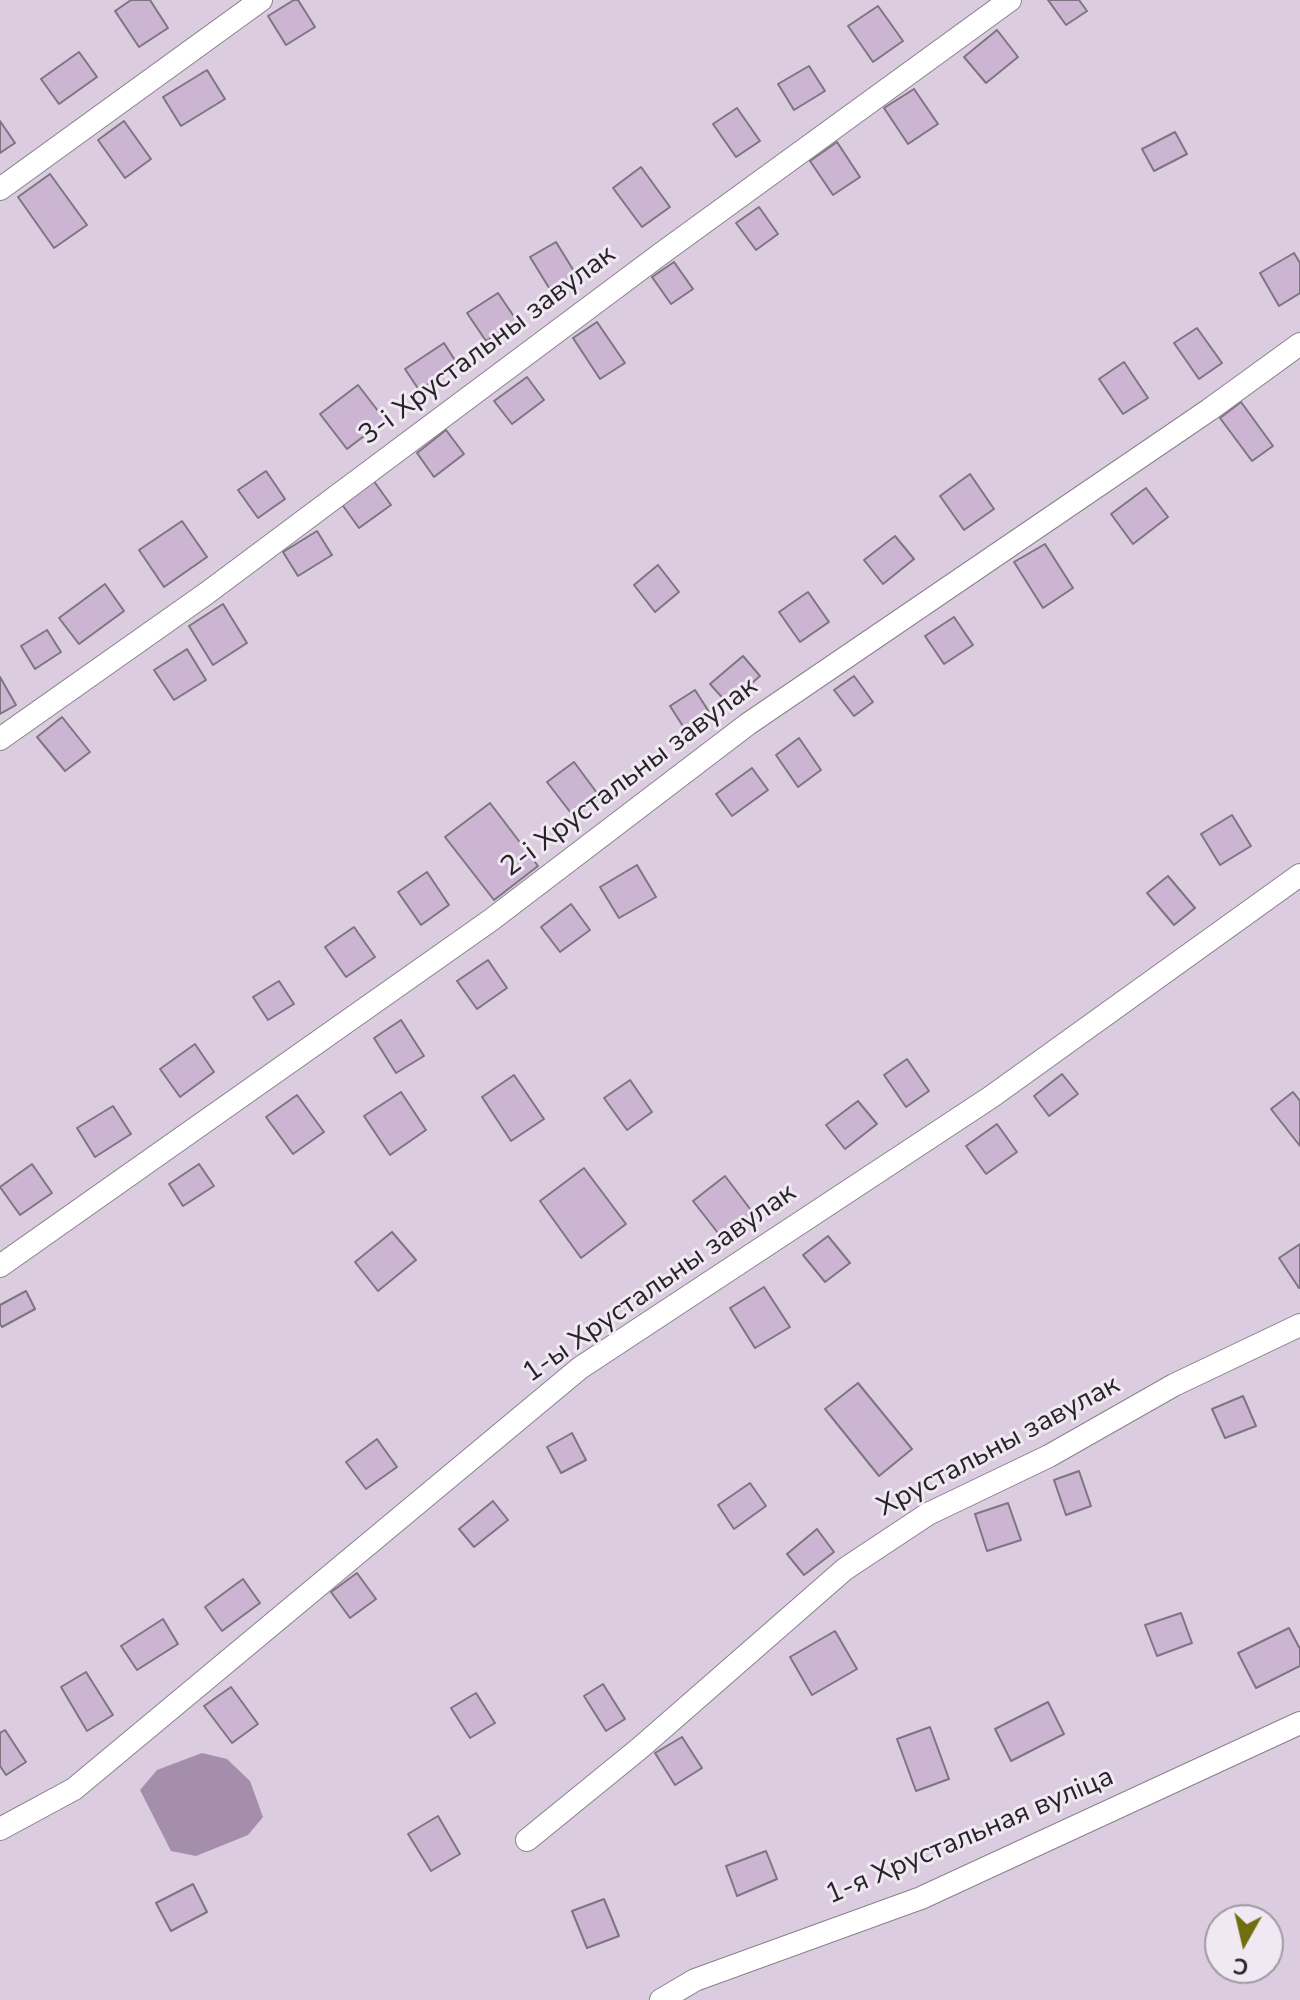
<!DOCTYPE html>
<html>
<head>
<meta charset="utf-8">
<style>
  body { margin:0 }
  #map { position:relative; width:1300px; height:2000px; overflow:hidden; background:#f0e8f3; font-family:"Nunito Sans",sans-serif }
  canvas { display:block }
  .north { position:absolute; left:1204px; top:1904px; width:80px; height:80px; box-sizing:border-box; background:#f0e8f3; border:2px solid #a09aa2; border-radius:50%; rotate:188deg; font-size:22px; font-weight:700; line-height:32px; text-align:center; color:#272428 }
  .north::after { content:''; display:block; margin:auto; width:28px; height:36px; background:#716e0e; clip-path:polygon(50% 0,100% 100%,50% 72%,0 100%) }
</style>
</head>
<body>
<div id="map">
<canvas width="1300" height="2000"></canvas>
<div class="north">С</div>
</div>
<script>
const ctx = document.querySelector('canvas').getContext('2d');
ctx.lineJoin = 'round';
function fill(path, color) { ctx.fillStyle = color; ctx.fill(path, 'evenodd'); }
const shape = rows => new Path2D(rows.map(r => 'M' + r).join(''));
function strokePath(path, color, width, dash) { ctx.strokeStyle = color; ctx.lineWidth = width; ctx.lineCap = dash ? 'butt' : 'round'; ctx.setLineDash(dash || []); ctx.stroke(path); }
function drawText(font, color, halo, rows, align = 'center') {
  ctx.font = font + ' "Nunito Sans",sans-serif'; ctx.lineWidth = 6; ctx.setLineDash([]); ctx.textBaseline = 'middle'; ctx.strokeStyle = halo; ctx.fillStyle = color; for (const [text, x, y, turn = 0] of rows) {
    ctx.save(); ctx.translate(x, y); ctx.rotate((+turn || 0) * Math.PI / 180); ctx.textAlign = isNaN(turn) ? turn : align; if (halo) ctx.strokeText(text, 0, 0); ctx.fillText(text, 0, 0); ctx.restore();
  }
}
const green = shape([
  [0,0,1300,0,1300,2000,0,2000],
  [1220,1920,1268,1920,1268,1968,1220,1968]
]);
const water = shape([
  [202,1753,227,1759,250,1781,263,1817,248,1835,196,1856,171,1851,140,1790,157,1770]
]);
const building = shape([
  [131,0,150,0,168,28,139,47,115,11,131,0],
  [294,0,298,0,315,27,286,45,268,16,294,0],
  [1048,0,1079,0,1087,11,1066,25,1048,0],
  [878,6,903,41,873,62,848,26,878,6],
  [997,30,1018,57,986,83,964,57,997,30],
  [79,52,97,77,59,104,41,79,79,52],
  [809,66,825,91,794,110,778,84,809,66],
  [207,70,225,99,181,126,163,97,207,70],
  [914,89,938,124,908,144,884,108,914,89],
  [737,108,760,141,736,157,713,124,737,108],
  [0,121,15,143,0,153,0,121],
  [124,121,151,159,125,178,98,140,124,121],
  [1175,132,1187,154,1154,171,1142,149,1175,132],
  [837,142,860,177,833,195,810,161,837,142],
  [641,167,670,207,642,227,613,188,641,167],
  [50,174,87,225,54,248,18,197,50,174],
  [759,207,778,234,756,250,736,223,759,207],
  [556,242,577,276,551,291,530,257,556,242],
  [1294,253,1300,263,1300,293,1279,306,1260,273,1294,253],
  [674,262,693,289,671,304,652,277,674,262],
  [498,293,517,321,486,341,467,313,498,293],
  [597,322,625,363,600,379,573,338,597,322],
  [1197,328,1222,363,1199,379,1174,343,1197,328],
  [444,343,458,365,419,390,405,369,444,343],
  [1124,362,1148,398,1123,414,1099,379,1124,362],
  [527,377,544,400,512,424,494,401,527,377],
  [358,385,385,420,347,449,320,414,358,385],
  [1241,402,1273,446,1252,461,1220,418,1241,402],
  [446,430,464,454,434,477,417,453,446,430],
  [266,471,285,499,258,518,238,490,266,471],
  [970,474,994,509,964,530,940,496,970,474],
  [373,480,391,505,359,528,341,503,373,480],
  [1146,488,1168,517,1133,544,1111,514,1146,488],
  [182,521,207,557,164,587,139,550,182,521],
  [317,531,332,555,298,576,283,552,317,531],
  [895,536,914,559,883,584,864,560,895,536],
  [1045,544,1073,588,1043,608,1014,562,1045,544],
  [658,565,679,592,655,612,634,585,658,565],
  [105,584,124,611,79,644,59,618,105,584],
  [808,592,829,622,800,642,779,612,808,592],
  [223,604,247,643,213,665,189,626,223,604],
  [954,617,973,645,944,664,925,636,954,617],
  [47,630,61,652,35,669,21,646,47,630],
  [187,649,206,680,174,700,154,670,187,649],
  [743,656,760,676,728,704,710,684,743,656],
  [854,676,873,702,854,716,834,690,854,676],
  [0,677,16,705,0,714,0,677],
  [695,690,713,718,688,734,670,706,695,690],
  [62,717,90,752,65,771,37,737,62,717],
  [799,738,821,770,798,787,776,755,799,738],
  [574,762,600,797,574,817,547,782,574,762],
  [752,768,768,790,732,816,716,794,752,768],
  [490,803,538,866,494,900,445,837,490,803],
  [1232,815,1251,846,1220,865,1201,834,1232,815],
  [637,865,656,897,619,918,600,887,637,865],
  [427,872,449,905,421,925,398,892,427,872],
  [1168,876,1195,908,1174,925,1147,893,1168,876],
  [571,904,590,930,560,952,541,927,571,904],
  [354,927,375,957,346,977,325,947,354,927],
  [488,960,507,988,477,1009,457,981,488,960],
  [279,981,294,1004,268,1020,253,997,279,981],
  [401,1020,424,1056,396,1073,374,1038,401,1020],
  [195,1044,214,1072,180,1097,160,1069,195,1044],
  [907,1059,929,1091,906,1107,884,1075,907,1059],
  [1062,1074,1078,1094,1049,1116,1034,1096,1062,1074],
  [514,1075,544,1119,511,1141,482,1097,514,1075],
  [630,1080,652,1112,627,1130,604,1098,630,1080],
  [401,1092,426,1130,390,1155,364,1116,401,1092],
  [1293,1092,1300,1101,1300,1146,1271,1109,1293,1092],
  [297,1095,324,1132,293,1154,266,1117,297,1095],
  [858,1101,877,1124,845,1149,826,1125,858,1101],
  [113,1106,131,1134,95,1157,77,1128,113,1106],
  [997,1124,1017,1152,986,1174,966,1146,997,1124],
  [32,1164,52,1193,20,1215,0,1187,32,1164],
  [199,1164,214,1186,183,1206,169,1184,199,1164],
  [584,1168,626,1224,581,1258,540,1201,584,1168],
  [725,1176,757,1218,725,1242,693,1201,725,1176],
  [392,1232,416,1260,378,1291,355,1262,392,1232],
  [828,1236,850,1263,825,1282,803,1255,828,1236],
  [1300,1244,1300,1288,1299,1288,1279,1258,1300,1244],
  [764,1287,790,1327,755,1348,730,1308,764,1287],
  [26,1291,35,1309,2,1327,0,1324,0,1305,26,1291],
  [858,1383,912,1449,879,1476,825,1409,858,1383],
  [1243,1396,1256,1426,1225,1438,1212,1409,1243,1396],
  [572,1433,586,1460,561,1473,547,1447,572,1433],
  [377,1439,397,1467,366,1489,346,1462,377,1439],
  [1079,1471,1091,1506,1066,1515,1054,1480,1079,1471],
  [750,1483,766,1506,734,1529,718,1505,750,1483],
  [493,1501,508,1520,474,1547,459,1529,493,1501],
  [1008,1503,1021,1540,987,1551,975,1514,1008,1503],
  [817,1529,834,1552,804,1575,787,1554,817,1529],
  [357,1573,376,1599,350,1618,331,1592,357,1573],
  [243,1579,260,1603,222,1631,205,1607,243,1579],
  [1181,1613,1192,1643,1157,1656,1145,1625,1181,1613],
  [163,1619,178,1644,137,1670,121,1646,163,1619],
  [1289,1628,1300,1649,1300,1666,1256,1688,1238,1653,1289,1628],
  [835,1631,857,1669,812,1695,790,1657,835,1631],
  [86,1672,113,1715,87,1731,61,1687,86,1672],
  [603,1684,625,1719,606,1731,584,1696,603,1684],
  [231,1687,258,1724,232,1743,204,1706,231,1687],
  [476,1693,495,1723,470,1738,451,1708,476,1693],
  [1048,1702,1064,1734,1011,1761,995,1729,1048,1702],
  [930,1727,949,1779,916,1791,897,1739,930,1727],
  [5,1730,26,1762,6,1775,0,1766,0,1733,5,1730],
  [682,1737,702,1768,675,1785,655,1753,682,1737],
  [438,1816,460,1854,431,1871,408,1834,438,1816],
  [766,1851,777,1879,737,1896,726,1866,766,1851],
  [193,1884,207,1912,171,1931,156,1903,193,1884],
  [604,1899,619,1936,587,1948,572,1911,604,1899]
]);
const lane = shape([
  [0,189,261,0],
  [0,739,207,593,662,253,1010,0],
  [0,1266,491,920,748,724,1209,410,1300,344],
  [0,1829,74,1789,580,1368,991,1097,1300,875],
  [527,1840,640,1748,845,1569,928,1514,1049,1456,1174,1385,1300,1325],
  [661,2000,695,1980,921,1898,1300,1723]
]);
const streetNames = [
  ["3-і Хрустальны завулак",488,346,-37],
  ["2-і Хрустальны завулак",630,778,-37],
  ["1-ы Хрустальны завулак",660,1284,-35],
  ["Хрустальны завулак",999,1447,-28],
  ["1-я Хрустальная вуліца",970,1837,-23]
];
fill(green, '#dbcce0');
fill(water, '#a58eac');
fill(building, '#ccb4d3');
strokePath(building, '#7d7680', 2);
strokePath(lane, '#89828c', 24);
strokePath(lane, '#fff', 22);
drawText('28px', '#272428', '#f0e8f3', streetNames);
</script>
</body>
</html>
